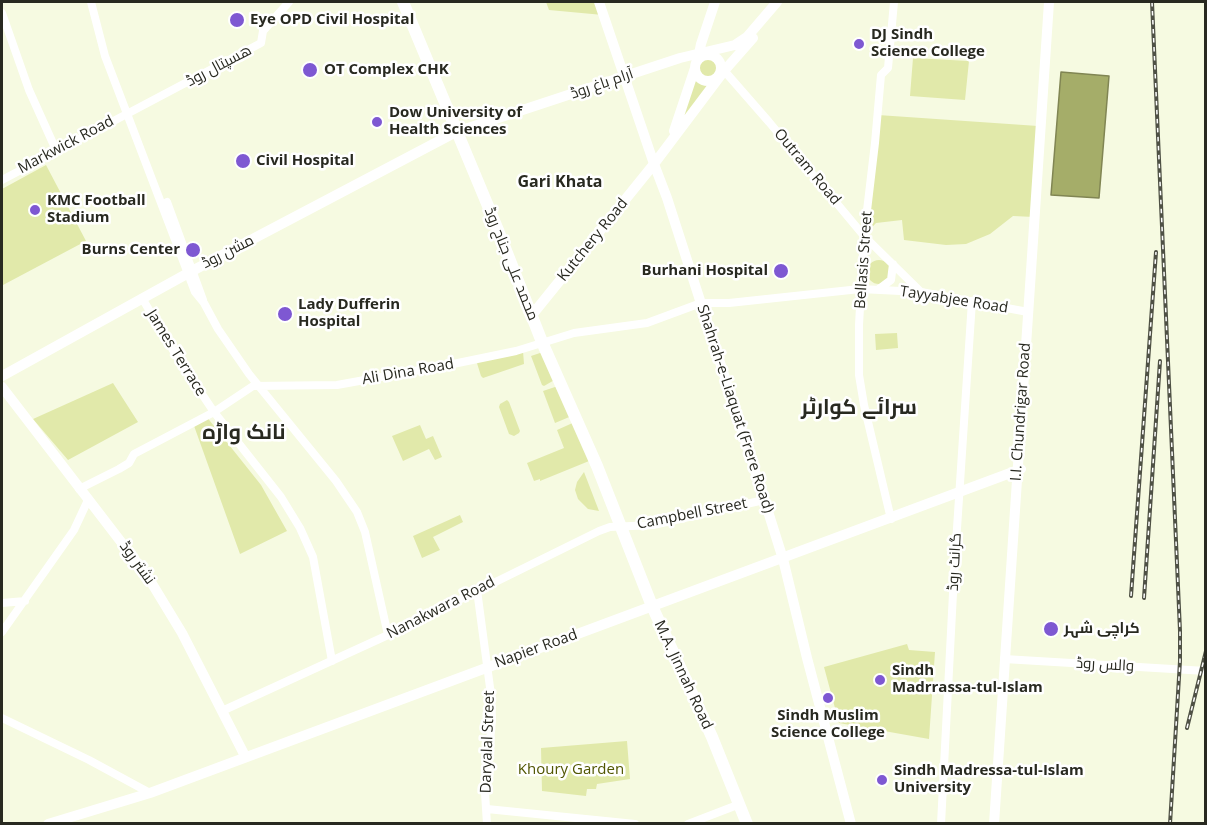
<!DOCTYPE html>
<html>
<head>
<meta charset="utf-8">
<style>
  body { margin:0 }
  #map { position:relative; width:1207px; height:825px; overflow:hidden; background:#f6fae1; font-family:"Open Sans",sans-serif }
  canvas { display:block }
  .frame { position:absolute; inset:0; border:3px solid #282920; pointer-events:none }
</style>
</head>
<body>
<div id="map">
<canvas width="1207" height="825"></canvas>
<div class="frame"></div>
</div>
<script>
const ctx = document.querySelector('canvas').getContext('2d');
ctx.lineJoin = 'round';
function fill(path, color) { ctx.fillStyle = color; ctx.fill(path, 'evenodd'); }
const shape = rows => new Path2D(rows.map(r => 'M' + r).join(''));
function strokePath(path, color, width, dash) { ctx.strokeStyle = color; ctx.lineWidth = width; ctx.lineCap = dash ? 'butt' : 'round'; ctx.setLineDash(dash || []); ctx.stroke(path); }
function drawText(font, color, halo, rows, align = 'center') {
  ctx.font = font + ' "Open Sans",Cairo,sans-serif'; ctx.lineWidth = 5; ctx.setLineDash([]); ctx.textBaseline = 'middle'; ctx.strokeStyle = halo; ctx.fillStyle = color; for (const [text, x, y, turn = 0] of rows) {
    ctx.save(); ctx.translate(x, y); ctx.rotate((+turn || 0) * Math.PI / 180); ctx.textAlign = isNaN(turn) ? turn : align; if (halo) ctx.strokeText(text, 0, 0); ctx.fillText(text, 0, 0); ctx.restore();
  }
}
const green = shape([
  [546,2,600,2,603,15,549,10],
  [710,54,719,61,721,69,678,131,697,60],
  [913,58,969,61,965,100,910,96],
  [878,115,1038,126,1034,217,1013,216,990,234,966,244,946,245,904,240,902,220,876,223,864,236],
  [46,165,86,241,3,285,2,281,2,189],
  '867 272a12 12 0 1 1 24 0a12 12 0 1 1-24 0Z',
  [897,333,898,348,876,350,875,334],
  [523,351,524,364,483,378,481,376,476,360],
  [546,351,558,378,544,386,542,385,531,356],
  [113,383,138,422,68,460,33,419],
  [561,385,574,415,555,423,543,391],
  [507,400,509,402,520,431,519,433,514,436,509,434,499,407,500,404],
  [206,416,261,485,287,531,240,554,193,423],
  [577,421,594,459,540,481,540,479,534,481,527,463,564,448,557,430],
  [420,425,426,439,433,436,442,457,435,460,429,449,403,461,392,436],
  [584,472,599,511,588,509,578,499,575,490,577,482],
  [460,515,463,522,433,537,440,550,422,558,413,536],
  [907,644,909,650,935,652,929,739,839,723,824,667],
  [627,741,630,779,597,784,596,789,587,789,586,796,542,791,541,748]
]);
const water = shape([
  [1061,72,1109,76,1099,198,1051,195,1061,72]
]);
const minor = shape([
  [91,2,105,56,195,292,204,303,218,329,249,374,336,481,357,512,365,532,388,635],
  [2,13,29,90,56,150],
  [721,67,769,122,864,236,921,292],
  [2,180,261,43,263,31,289,2],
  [167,202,203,300],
  [879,289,891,280,893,264],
  [142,298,177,357,214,412,281,497,300,528,313,557,332,661],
  [79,489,119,469,129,463,134,454,214,412,253,386,337,385,453,364,516,351,574,333,647,323,701,303,729,303,860,289,921,292,1028,312],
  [891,519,864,405,859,375,859,325,864,236,875,143,881,75,888,68,894,2],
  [477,590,491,695,492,720,485,793,487,824],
  [2,603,25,601],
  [2,632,74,530,88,500],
  [1004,659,1206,671],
  [222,711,388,635,599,531,610,527,653,525,764,500],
  [2,718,89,760,150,793],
  [487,809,635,824],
  [688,824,740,804],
  [941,824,954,574,972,301]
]);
const major = shape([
  [599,2,654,164,667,198,766,505,783,559,807,658,851,824],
  '695 68a13 13 0 1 1 26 0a13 13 0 1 1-26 0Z',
  [698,59,701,44,715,2],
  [674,131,695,68],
  [532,315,654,164,724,71,753,38],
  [2,376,192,271,456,132,680,58,735,45,747,37,777,2],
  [2,387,148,577,182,633,245,756],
  [48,824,150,793,1021,469],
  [994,824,1049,2]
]);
const highway = shape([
  [403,2,498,230,542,342,597,466,652,606,712,737,747,824]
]);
const rail = shape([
  [1152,2,1180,631,1180,661,1170,824],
  [1131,596,1156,252],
  [1144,598,1160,361],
  [1187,728,1206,651]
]);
const markers = [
  [237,20,8,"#7e58d2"],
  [859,44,6,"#7e58d2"],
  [310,70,8,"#7e58d2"],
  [377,122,6,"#7e58d2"],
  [243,161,8,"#7e58d2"],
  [35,210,6,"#7e58d2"],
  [193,250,8,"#7e58d2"],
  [781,271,8,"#7e58d2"],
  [285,314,8,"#7e58d2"],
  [1051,629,8,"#7e58d2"],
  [880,680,6,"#7e58d2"],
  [828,698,6,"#7e58d2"],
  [882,780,6,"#7e58d2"]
];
const poiNames = [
  ["Eye OPD Civil Hospital",250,20],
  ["DJ Sindh",871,35],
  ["Science College",871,52],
  ["OT Complex CHK",324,70],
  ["Dow University of",389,113],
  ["Health Sciences",389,130],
  ["Civil Hospital",256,161],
  ["KMC Football",47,201],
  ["Stadium",47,218],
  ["Burns Center",180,250,"right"],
  ["Burhani Hospital",768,271,"right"],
  ["Lady Dufferin",298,305],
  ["Hospital",298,322],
  ["کراچی شہر",1064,629],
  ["Sindh",892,671],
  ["Madrrassa-tul-Islam",892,688],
  ["Sindh Muslim",828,716,"center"],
  ["Science College",828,733,"center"],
  ["Sindh Madressa-tul-Islam",894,771],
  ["University",894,788]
];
const streetNames = [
  ["ھسپتال روڈ",219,66,-28],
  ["آرام باغ روڈ",602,84,-19],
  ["Markwick Road",66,145,-28],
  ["Outram Road",807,167,50],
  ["Kutchery Road",593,240,-51],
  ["مشن روڈ",228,252,-27],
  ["Bellasis Street",864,260,-86],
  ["محمد علی جناح روڈ",511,264,68],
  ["Tayyabjee Road",954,300,9],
  ["James Terrace",176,353,58],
  ["Ali Dina Road",408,372,-10],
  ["Shahrah-e-Liaquat (Frere Road)",735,409,72],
  ["I.I. Chundrigar Road",1021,412,-86],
  ["Campbell Street",692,514,-11],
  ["گرانٹ روڈ",955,562,-87],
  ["نشتر روڈ",137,563,54],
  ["Nanakwara Road",441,608,-27],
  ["Napier Road",536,649,-20],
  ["والس روڈ",1105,665,3],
  ["M.A. Jinnah Road",683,675,65],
  ["Daryalal Street",488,742,-88]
];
const parkNames = [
  ["Khoury Garden",571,770]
];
const neighbourhoodNames = [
  ["Gari Khata",560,182]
];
const districtNames = [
  ["سرائے کوارٹر",859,408],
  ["نانک واڑہ",244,433]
];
fill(green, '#e1e9aa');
fill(water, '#a5ad69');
strokePath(water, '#808553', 1.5);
strokePath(minor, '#fff', 8);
strokePath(major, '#fff', 10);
strokePath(highway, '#fff', 12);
strokePath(rail, '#4f5145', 4);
strokePath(rail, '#fff', 1.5, [4.5]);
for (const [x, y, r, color] of markers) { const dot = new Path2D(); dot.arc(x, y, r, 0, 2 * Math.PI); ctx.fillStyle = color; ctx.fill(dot); strokePath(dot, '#fff', 2); }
drawText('bold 15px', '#282920', '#fff', poiNames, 'left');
drawText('15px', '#282920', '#fff', streetNames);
drawText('15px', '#515602', '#fff', parkNames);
drawText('bold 16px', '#282920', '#fff', neighbourhoodNames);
drawText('bold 21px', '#282920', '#fff', districtNames);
</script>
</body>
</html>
